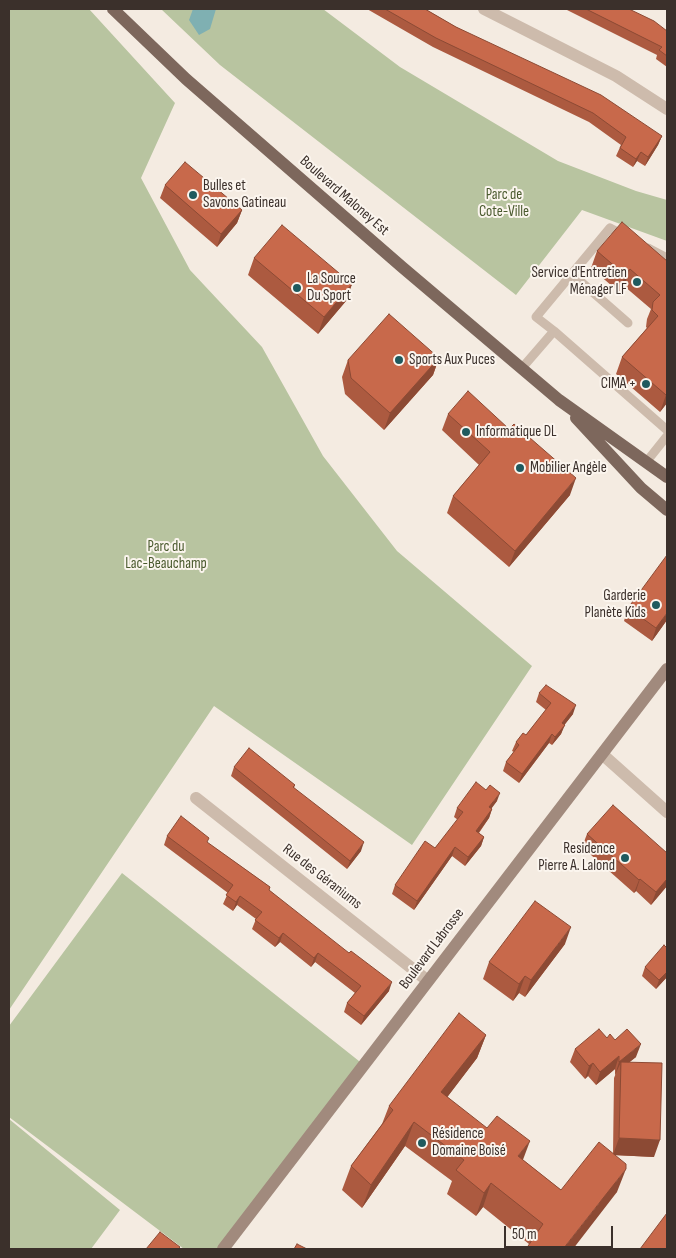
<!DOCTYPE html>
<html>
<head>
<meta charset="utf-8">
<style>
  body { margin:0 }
  #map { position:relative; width:676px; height:1258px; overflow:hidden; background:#f4ebe1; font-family:"Sofia Sans Condensed",sans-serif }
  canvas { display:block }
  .frame { position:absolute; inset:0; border:10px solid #3b302b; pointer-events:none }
  .scale { position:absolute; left:504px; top:1226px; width:109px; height:22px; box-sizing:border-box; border:2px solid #3b302b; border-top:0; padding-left:6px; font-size:15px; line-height:18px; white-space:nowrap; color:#3b302b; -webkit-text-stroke:4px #fbf5ee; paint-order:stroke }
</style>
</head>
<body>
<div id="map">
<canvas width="676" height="1258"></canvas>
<div class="frame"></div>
<div class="scale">50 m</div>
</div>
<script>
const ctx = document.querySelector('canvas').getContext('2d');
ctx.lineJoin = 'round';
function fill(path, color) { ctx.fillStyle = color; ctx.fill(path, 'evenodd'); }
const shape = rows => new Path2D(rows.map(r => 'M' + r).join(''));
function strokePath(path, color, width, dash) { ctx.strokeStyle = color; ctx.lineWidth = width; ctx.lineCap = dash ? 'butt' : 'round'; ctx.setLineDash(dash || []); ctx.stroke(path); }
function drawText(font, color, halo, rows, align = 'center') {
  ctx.font = font + ' "Sofia Sans Condensed",sans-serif'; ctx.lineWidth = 4; ctx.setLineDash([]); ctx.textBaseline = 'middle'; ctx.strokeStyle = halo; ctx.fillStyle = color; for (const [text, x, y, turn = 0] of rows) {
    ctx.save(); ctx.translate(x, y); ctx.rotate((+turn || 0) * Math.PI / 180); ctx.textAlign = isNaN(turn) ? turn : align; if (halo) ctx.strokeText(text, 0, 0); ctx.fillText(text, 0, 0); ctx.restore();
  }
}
const green = shape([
  [9,9,89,9,175,103,141,178,190,270,262,347,323,456,397,551,532,666,412,845,214,706,9,1010],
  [161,9,323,9,400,67,558,161,636,191,667,200,667,241,582,210,516,295,220,65],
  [122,873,364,1065,223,1249,184,1249,9,1117,9,1026],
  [9,1119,120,1210,91,1249,9,1249]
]);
const water = shape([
  [193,9,216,9,210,29,199,35,189,20]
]);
const service = shape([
  [648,248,667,258],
  [572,274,628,323],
  [554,331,667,430],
  [522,368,554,331,536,317,610,228,623,235],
  [647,461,667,436]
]);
const minor = shape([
  [484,9,616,76,667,109],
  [602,754,667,812],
  [196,798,428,981]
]);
const secondary = shape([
  [223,1249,667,669]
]);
const primary = shape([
  [113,9,186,79,402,267,559,400,667,477],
  [576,418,641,488,667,510]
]);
const wall = shape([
  [367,9,425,9,456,27,662,136,658,145,645,166,637,161,633,167,616,156,621,145,589,122,433,47],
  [565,9,629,9,667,31,667,67,656,59,657,55],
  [165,185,242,210,237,223,217,247,160,198],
  [597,251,667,261,667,403,660,412,616,374,622,357,647,328,646,327,647,319,651,309,624,286,619,292,591,268],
  [254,258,352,284,346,301,318,334,248,275],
  [439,358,433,375,384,430,345,394,342,377,348,360],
  [448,414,570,495,509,567,447,513,453,496,479,465,442,430],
  [628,608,667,620,652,641,624,621],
  [539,693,573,714,564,725,561,734,552,745,549,743,519,783,503,771,506,762,514,752,512,751,516,742,526,735,546,710,536,702],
  [234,767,295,785,294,788,361,851,347,869,231,776],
  [497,801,491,808,492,809,489,818,479,833,484,837,481,846,465,866,452,856,414,910,392,894,395,885,435,848,458,820,454,817,457,808],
  [587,834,667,853,667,886,651,905,636,891,634,893,582,847],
  [167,836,208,843,270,887,269,890,389,991,361,1025,344,1012,347,1003,355,993,315,962,311,967,280,942,275,947,252,929,256,919,237,905,233,911,223,904,228,893,164,845],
  [565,944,525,997,519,993,513,1001,483,979,489,962],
  [645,967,667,977,656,989,642,976],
  [486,1035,477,1058,447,1097,523,1160,561,1190,613,1154,614,1078,616,1073,615,1075,615,1069,596,1085,588,1076,585,1079,570,1062,575,1049,607,1038,615,1040,636,1057,629,1062,654,1157,614,1155,617,1192,529,1244,483,1207,476,1216,447,1194,452,1181,405,1146,362,1208,342,1190,351,1166,382,1124,389,1106]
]);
const shadedWall = shape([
  [662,136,658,145,645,166,648,157],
  [641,152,637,161,633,167,636,159],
  [242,210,237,223,217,247,221,234],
  [630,269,624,286,619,292,625,275],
  [352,284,346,301,318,334,324,317],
  [439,358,433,375,384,430,390,413],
  [667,394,667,403,660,412,666,395],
  [576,478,570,495,509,567,515,551],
  [667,613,667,620,652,641,656,628],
  [576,705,573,714,559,732,562,723],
  [565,725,561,734,552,745,555,737],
  [552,734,549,743,519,783,522,774],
  [500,793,497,801,486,816,489,807],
  [492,809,489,818,473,840,476,831],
  [484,837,481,846,465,866,468,857],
  [364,842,361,851,347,869,350,861],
  [455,847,452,856,414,910,417,901],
  [640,879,636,891,634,893,639,880],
  [667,879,667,886,651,905,656,892],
  [240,896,237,905,233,911,236,902],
  [571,927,565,944,525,997,531,980],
  [283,933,280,942,275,947,279,938],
  [318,953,315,962,311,967,314,958],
  [667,972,667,977,656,989,659,980],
  [525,976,519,993,513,1001,519,984],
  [392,982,389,991,361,1025,364,1016],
  [486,1035,477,1058,433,1116,441,1092],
  [641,1044,636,1057,620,1070,621,1062,616,1073,615,1075,619,1062],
  [619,1056,615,1069,596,1085,600,1072],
  [593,1063,588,1076,585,1079,589,1066],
  [414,1122,405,1146,362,1208,371,1185],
  [619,1138,660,1140,654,1157,613,1155],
  [530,1141,521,1165,518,1156],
  [626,1169,617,1192,573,1249,563,1249],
  [491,1183,483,1207,476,1216,484,1193]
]);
const building = shape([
  [385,9,425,9,456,27,601,95,662,136,648,157,641,152,636,159,620,148,626,137,593,113,436,38,385,9],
  [586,9,629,9,654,21,667,31,667,56,659,50,662,47,586,9],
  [185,162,242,210,221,234,165,185,185,162],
  [622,222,667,261,667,394,666,395,622,357,658,316,652,310,653,302,660,295,630,269,625,275,597,251,622,222],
  [282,225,352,284,324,317,254,258,282,225],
  [389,314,439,358,390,413,351,378,348,360,389,314],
  [468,391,509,429,514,424,576,478,515,551,453,496,490,452,448,414,468,391],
  [667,555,667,613,656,628,628,608,667,555],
  [546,685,576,705,562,723,565,725,555,737,552,734,522,774,506,762,519,745,516,742,523,733,526,735,551,703,539,693,546,685],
  [249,748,295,785,293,787,364,842,350,861,234,767,249,748],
  [476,782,486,790,490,785,500,793,489,807,492,809,476,831,484,837,468,857,455,847,417,901,395,885,425,841,435,848,463,812,457,808,476,782],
  [613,805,667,853,667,879,656,892,640,879,639,880,587,834,613,805],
  [181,816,209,838,207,842,270,887,269,890,349,953,351,951,392,982,364,1016,347,1003,361,986,318,953,314,958,283,933,279,938,255,920,262,912,240,896,236,902,226,895,233,885,167,836,181,816],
  [535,901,571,927,531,980,525,976,519,984,489,962,535,901],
  [664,945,667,948,667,972,659,980,645,967,664,945],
  [459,1013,486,1035,441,1092,487,1128,497,1116,530,1141,518,1156,561,1190,599,1142,626,1164,626,1169,563,1249,526,1249,543,1224,491,1183,484,1193,456,1170,464,1160,414,1122,371,1185,351,1166,393,1110,389,1106,459,1013],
  [599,1029,607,1038,610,1034,615,1040,627,1029,641,1044,619,1062,619,1056,600,1072,593,1063,589,1066,575,1049,599,1029],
  [621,1062,662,1063,660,1140,619,1138,621,1062],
  [667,1213,667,1249,640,1249,667,1213],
  [160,1232,180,1247,178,1249,146,1249,160,1232],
  [297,1244,307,1249,294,1249,297,1244]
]);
const markers = [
  [193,195,5,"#1f5a5e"],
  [637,282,5,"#1f5a5e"],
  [297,288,5,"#1f5a5e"],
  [399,360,5,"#1f5a5e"],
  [646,384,5,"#1f5a5e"],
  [466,432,5,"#1f5a5e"],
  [520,468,5,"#1f5a5e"],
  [656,605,5,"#1f5a5e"],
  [625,858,5,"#1f5a5e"],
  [422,1143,5,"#1f5a5e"]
];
const poiNames = [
  ["Bulles et",203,186],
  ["Savons Gatineau",203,203],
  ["Service d'Entretien",627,273,"right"],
  ["Ménager LF",627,290,"right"],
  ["La Source",307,279],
  ["Du Sport",307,296],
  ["Sports Aux Puces",409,360],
  ["CIMA +",636,384,"right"],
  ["Informatique DL",476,432],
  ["Mobilier Angèle",530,468],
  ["Garderie",646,596,"right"],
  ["Planète Kids",646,613,"right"],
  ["Residence",615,849,"right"],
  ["Pierre A. Lalond",615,866,"right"],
  ["Résidence",432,1134],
  ["Domaine Boisé",432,1151]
];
const parkNames = [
  ["Parc de",504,195],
  ["Cote-Ville",504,212],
  ["Parc du",166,547],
  ["Lac-Beauchamp",166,564]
];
const streetNames = [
  ["Boulevard Maloney Est",344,196,41],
  ["Rue des Géraniums",322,877,38],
  ["Boulevard Labrosse",432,949,-53]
];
fill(green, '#b8c4a0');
fill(water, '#7fb0b2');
strokePath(service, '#cdbbac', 9);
strokePath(minor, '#cdbbac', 12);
strokePath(secondary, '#a18a7d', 12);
strokePath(primary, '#7d675c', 12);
fill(wall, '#ac5a40');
fill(shadedWall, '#8c4a34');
fill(building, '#c8694b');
strokePath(building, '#8c4a34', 1);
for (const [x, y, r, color] of markers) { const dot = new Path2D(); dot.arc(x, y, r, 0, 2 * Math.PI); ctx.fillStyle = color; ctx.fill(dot); strokePath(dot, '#fbf5ee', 2); }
drawText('15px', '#3b302b', '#fbf5ee', poiNames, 'left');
drawText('15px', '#4a5a2e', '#fbf5ee', parkNames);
drawText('15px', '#3b302b', '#fbf5ee', streetNames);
</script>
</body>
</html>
